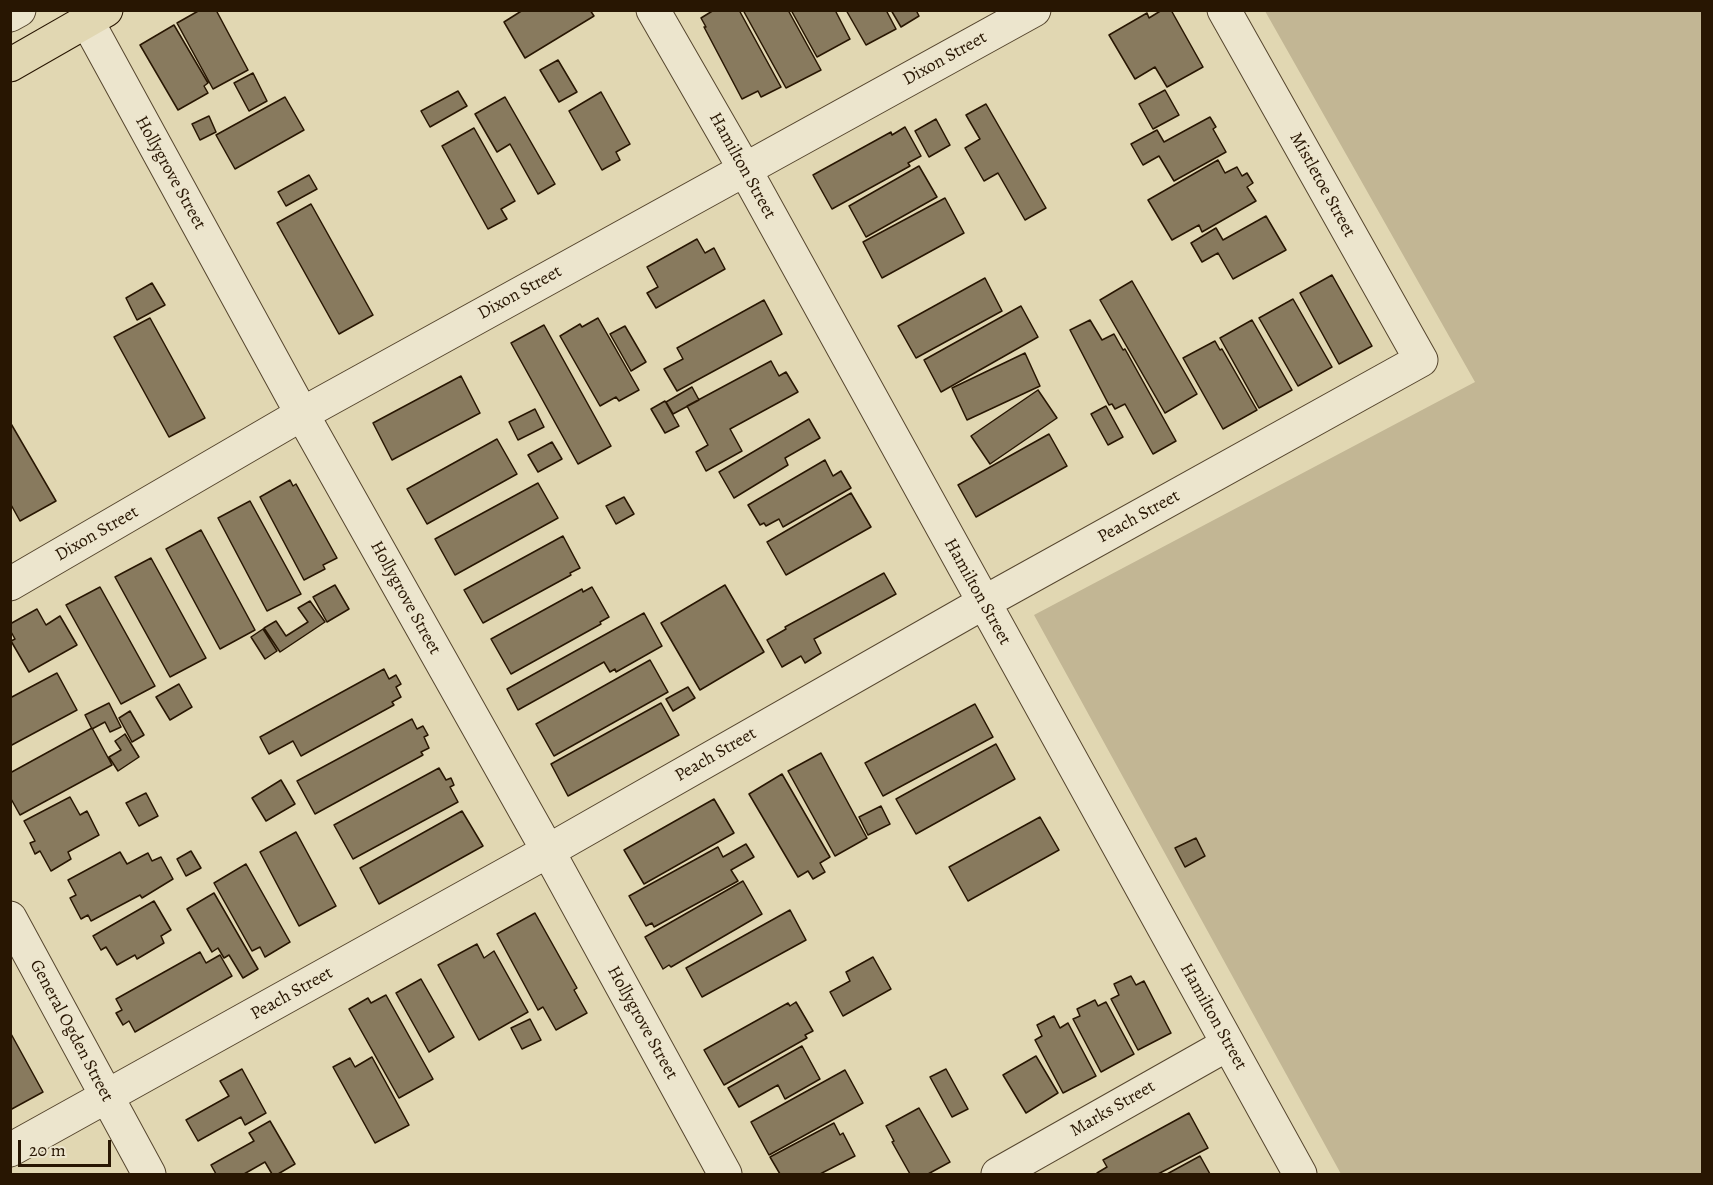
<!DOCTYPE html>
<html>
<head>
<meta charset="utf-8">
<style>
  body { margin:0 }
  #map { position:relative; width:1713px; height:1185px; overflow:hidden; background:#e1d7b2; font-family:Alegreya,serif }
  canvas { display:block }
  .frame { position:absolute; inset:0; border:12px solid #281602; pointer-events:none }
  .scale { position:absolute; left:18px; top:1140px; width:93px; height:27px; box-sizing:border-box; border:3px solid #281602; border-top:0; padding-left:8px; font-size:18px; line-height:21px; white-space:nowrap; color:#281602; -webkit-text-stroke:4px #ece5cd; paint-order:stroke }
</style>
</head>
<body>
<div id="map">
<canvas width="1713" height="1185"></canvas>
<div class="frame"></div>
<div class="scale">20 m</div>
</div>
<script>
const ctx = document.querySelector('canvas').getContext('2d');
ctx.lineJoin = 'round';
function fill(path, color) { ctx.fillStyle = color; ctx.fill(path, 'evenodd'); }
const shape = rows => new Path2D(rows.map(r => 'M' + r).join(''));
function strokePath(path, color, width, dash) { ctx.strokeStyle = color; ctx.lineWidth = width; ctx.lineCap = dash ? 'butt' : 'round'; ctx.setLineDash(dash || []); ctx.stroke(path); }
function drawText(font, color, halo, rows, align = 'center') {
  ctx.font = font + ' Alegreya,serif'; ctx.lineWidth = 4.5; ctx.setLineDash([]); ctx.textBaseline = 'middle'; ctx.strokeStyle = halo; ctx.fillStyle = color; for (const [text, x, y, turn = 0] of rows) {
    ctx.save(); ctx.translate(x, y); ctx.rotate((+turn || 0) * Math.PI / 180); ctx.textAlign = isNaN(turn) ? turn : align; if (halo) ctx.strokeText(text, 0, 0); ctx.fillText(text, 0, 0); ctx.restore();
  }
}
const green = shape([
  [1265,11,1702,11,1702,1174,1341,1174,1034,615,1475,382]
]);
const building = shape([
  [200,10,216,10,248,70,213,89,177,23,200,10],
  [523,10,590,10,594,16,525,58,504,22,523,10],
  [714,10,739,10,781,87,761,97,758,91,742,99,704,27,706,27,701,18,714,10],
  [743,10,788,10,821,70,786,88,743,10],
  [791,10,835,10,850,39,817,57,791,10],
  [846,10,886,10,896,29,866,45,846,10],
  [891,10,916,10,919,16,901,27,891,10],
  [1162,10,1171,10,1203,67,1167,87,1155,67,1135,79,1109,35,1147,13,1149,18,1162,10],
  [174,25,208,83,204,86,208,93,178,110,140,45,174,25],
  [558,60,577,92,559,102,540,70,558,60],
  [253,73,267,101,249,111,234,83,253,73],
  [1165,90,1179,115,1153,129,1139,104,1165,90],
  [458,91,467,106,430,127,421,111,458,91],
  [601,92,630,144,616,152,620,160,602,170,569,111,601,92],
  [285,97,304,130,235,169,216,135,285,97],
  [505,97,555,184,538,194,510,144,497,152,475,114,505,97],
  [986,104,1046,208,1025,220,998,173,984,181,965,148,980,139,966,115,986,104],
  [209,116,216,132,200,140,192,124,209,116],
  [1210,117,1216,127,1213,129,1226,152,1174,181,1159,156,1143,165,1131,144,1157,130,1164,142,1210,117],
  [936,119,950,145,929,157,915,131,936,119],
  [905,127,921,156,908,163,910,166,832,209,813,175,891,132,892,135,905,127],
  [474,128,515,201,501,209,507,219,488,229,442,146,474,128],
  [1218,160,1225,173,1237,167,1242,176,1247,173,1253,183,1247,187,1256,201,1202,232,1199,225,1172,240,1148,200,1218,160],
  [919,166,937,197,866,237,849,206,919,166],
  [309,175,317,189,286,206,278,192,309,175],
  [945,198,964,233,882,278,863,242,945,198],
  [311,204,373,315,339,334,277,223,311,204],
  [1266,216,1286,250,1233,279,1218,253,1202,262,1191,243,1216,228,1223,240,1266,216],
  [697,239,705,253,714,248,725,269,656,308,647,293,658,287,647,267,697,239],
  [1332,275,1372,346,1339,364,1300,293,1332,275],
  [985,278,1002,311,916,358,898,326,985,278],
  [1132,281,1197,394,1165,413,1100,300,1132,281],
  [152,283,165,305,137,320,126,298,152,283],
  [1293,299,1332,367,1298,386,1259,318,1293,299],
  [764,300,782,334,677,391,664,369,683,359,677,348,764,300],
  [1021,306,1038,337,941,392,924,360,1021,306],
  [150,318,205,418,169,437,114,337,150,318],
  [598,318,639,390,619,401,616,397,600,406,560,336,580,324,582,327,598,318],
  [1090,320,1102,340,1114,334,1123,350,1125,349,1176,441,1153,454,1125,404,1115,409,1112,404,1109,405,1070,330,1090,320],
  [1252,320,1292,390,1259,408,1220,338,1252,320],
  [544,325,611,446,578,464,511,343,544,325],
  [625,326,646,362,631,371,610,334,625,326],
  [1215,341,1220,350,1222,349,1257,410,1223,429,1183,358,1215,341],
  [1025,353,1040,386,967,420,952,388,1025,353],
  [771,361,779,376,786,372,798,392,730,429,742,451,706,471,696,452,708,445,687,406,771,361],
  [461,376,480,413,392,460,373,423,461,376],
  [692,387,699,400,673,414,666,402,692,387],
  [1038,390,1057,418,990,464,971,436,1038,390],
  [665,401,679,426,665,433,651,409,665,401],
  [1106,406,1123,437,1108,445,1091,414,1106,406],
  [535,409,544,427,518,440,509,422,535,409],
  [809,419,820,438,785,458,788,465,734,498,719,472,809,419],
  [10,422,56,501,20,521,10,503,10,422],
  [1049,434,1067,466,976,517,958,485,1049,434],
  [497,439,517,474,427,524,407,489,497,439],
  [552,442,562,459,538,472,528,455,552,442],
  [825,460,833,476,841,471,851,488,783,527,779,519,766,526,764,523,760,525,748,505,825,460],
  [290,480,293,486,296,484,337,558,323,565,325,569,304,580,260,497,290,480],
  [538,483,558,518,455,575,435,539,538,483],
  [851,493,871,527,786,575,767,542,851,493],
  [624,497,634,514,616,524,606,506,624,497],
  [250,501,301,594,267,611,218,518,250,501],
  [201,530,255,630,220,649,166,549,201,530],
  [563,536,580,568,570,573,571,575,483,623,464,590,563,536],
  [151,558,206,658,170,677,115,577,151,558],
  [884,573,896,594,814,639,821,653,805,663,801,656,782,667,767,640,786,629,785,627,884,573],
  [335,585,349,609,327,622,313,597,335,585],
  [725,585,764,652,700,690,661,623,725,585],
  [100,587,155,686,121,704,66,605,100,587],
  [592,587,609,617,600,622,601,624,511,674,491,639,582,589,583,592,592,587],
  [310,601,325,622,280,652,264,628,276,621,286,636,308,622,298,608,310,601],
  [37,609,46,625,60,616,77,645,29,672,11,641,15,639,10,630,10,624,37,609],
  [644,613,662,646,616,672,615,669,610,672,604,662,518,710,507,689,644,613],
  [263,629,277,651,265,659,251,637,263,629],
  [650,660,668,692,554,756,536,724,650,660],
  [384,669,389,679,396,675,401,684,396,687,401,697,392,702,394,705,301,756,293,741,269,754,260,737,384,669],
  [57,673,77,710,10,746,10,698,57,673],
  [179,684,192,707,170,720,156,697,179,684],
  [688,687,695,698,673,711,666,699,688,687],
  [109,703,121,727,110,732,105,722,92,729,85,715,109,703],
  [661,703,679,735,568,796,551,764,661,703],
  [975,704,993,737,883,796,865,763,975,704],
  [130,711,144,735,132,742,119,718,130,711],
  [412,719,417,729,423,726,428,735,424,737,429,748,421,752,423,755,315,814,297,781,412,719],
  [92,728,112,765,20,815,10,797,10,773,92,728],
  [125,734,139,757,118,771,109,757,121,750,115,741,125,734],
  [996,744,1015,779,916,834,896,799,996,744],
  [821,753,867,838,835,856,788,771,821,753],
  [439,768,446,780,451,778,454,785,450,787,458,802,353,859,334,825,439,768],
  [782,774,830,857,820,863,825,872,813,879,808,871,798,877,749,794,782,774],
  [281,780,295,804,266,821,252,798,281,780],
  [146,793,158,816,139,826,126,803,146,793],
  [70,797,80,815,87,811,99,835,68,852,71,859,51,871,40,851,35,854,30,843,35,841,24,821,70,797],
  [714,799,734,833,644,884,624,850,714,799],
  [881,806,890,824,868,835,859,817,881,806],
  [462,811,483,846,379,904,360,868,462,811],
  [1040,817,1059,850,968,901,949,867,1040,817],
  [296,832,336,906,299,926,260,852,296,832],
  [1196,838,1205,856,1185,867,1175,848,1196,838],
  [746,844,754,857,731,870,738,881,654,927,652,923,646,926,629,896,718,847,723,857,746,844],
  [191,851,201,868,186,876,177,859,191,851],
  [120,852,127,864,148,853,152,861,161,857,173,879,142,898,140,895,91,921,88,915,81,919,70,898,76,895,68,880,120,852],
  [246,864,290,942,265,957,260,947,252,951,214,883,246,864],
  [743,881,762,914,671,967,669,965,663,969,645,937,743,881],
  [214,893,258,969,243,978,229,955,224,958,218,948,212,952,187,909,214,893],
  [154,901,171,930,161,936,164,943,137,959,135,955,117,965,106,947,101,950,93,936,154,901],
  [790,910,806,940,702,997,686,968,790,910],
  [535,913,577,988,574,990,587,1013,556,1030,543,1007,538,1010,497,934,535,913],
  [477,944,484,958,494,951,528,1012,479,1040,438,965,477,944],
  [200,952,206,963,220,955,232,976,135,1032,129,1021,123,1025,116,1013,122,1010,116,999,200,952],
  [873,957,891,989,843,1016,830,992,850,981,846,972,873,957],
  [1131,976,1136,985,1144,981,1171,1033,1138,1050,1111,999,1119,995,1114,984,1131,976],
  [421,979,454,1037,429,1052,396,993,421,979],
  [386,995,433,1079,399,1098,349,1009,368,998,371,1003,386,995],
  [1095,1000,1098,1006,1106,1002,1134,1054,1101,1072,1073,1019,1080,1016,1077,1009,1095,1000],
  [796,1002,813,1031,805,1035,807,1038,724,1085,704,1050,788,1003,790,1006,796,1002],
  [1054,1016,1060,1028,1068,1023,1096,1076,1063,1093,1035,1040,1042,1036,1037,1025,1054,1016],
  [530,1019,541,1040,522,1049,511,1028,530,1019],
  [10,1032,43,1092,10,1110,10,1032],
  [802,1046,820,1079,785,1099,778,1085,739,1107,728,1088,802,1046],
  [1036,1056,1058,1093,1026,1113,1003,1075,1036,1056],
  [372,1057,409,1125,375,1143,333,1067,350,1058,355,1067,372,1057],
  [242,1069,266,1113,245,1125,241,1117,198,1141,186,1120,229,1096,220,1081,242,1069],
  [946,1069,968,1109,952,1117,930,1077,946,1069],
  [845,1070,863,1103,769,1155,751,1122,845,1070],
  [919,1108,950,1162,928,1174,910,1174,892,1142,894,1141,886,1126,919,1108],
  [1189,1113,1208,1148,1158,1174,1098,1174,1097,1173,1107,1167,1103,1160,1189,1113],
  [270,1121,295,1164,278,1174,272,1174,265,1162,244,1174,216,1174,211,1165,254,1141,249,1133,270,1121],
  [834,1123,840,1135,843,1133,855,1156,820,1174,780,1174,770,1157,834,1123],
  [1200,1156,1210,1174,1167,1174,1200,1156]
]);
const minor = shape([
  [653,10,744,168,1300,1174],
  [10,15,19,10],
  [87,21,302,414,548,851,725,1174],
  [10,584,302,414,1034,10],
  [10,918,149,1174],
  [10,1150,548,851,983,603,1421,360,1224,10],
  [998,1174,1228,1044]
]);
const highway = shape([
  [10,65,106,10]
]);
const streetNames = [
  ["Dixon Street",945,59,-29],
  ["Hamilton Street",742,166,61],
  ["Hollygrove Street",170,173,61],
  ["Mistletoe Street",1322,185,61],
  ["Dixon Street",520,293,-29],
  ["Peach Street",1139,517,-29],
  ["Dixon Street",97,534,-30],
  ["Hamilton Street",977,592,61],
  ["Hollygrove Street",405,598,61],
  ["Peach Street",716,755,-30],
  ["Peach Street",292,994,-29],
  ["Hamilton Street",1213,1017,61],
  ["Hollygrove Street",642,1023,61],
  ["General Ogden Street",71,1031,62],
  ["Marks Street",1113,1109,-30]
];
fill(green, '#c2b694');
fill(building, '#887a5e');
strokePath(building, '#281602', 1.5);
strokePath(minor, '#56462e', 35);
strokePath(highway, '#281602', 35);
strokePath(minor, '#ece5cd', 33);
strokePath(highway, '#e1d7b2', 33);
drawText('18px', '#281602', '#ece5cd', streetNames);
</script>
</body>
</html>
